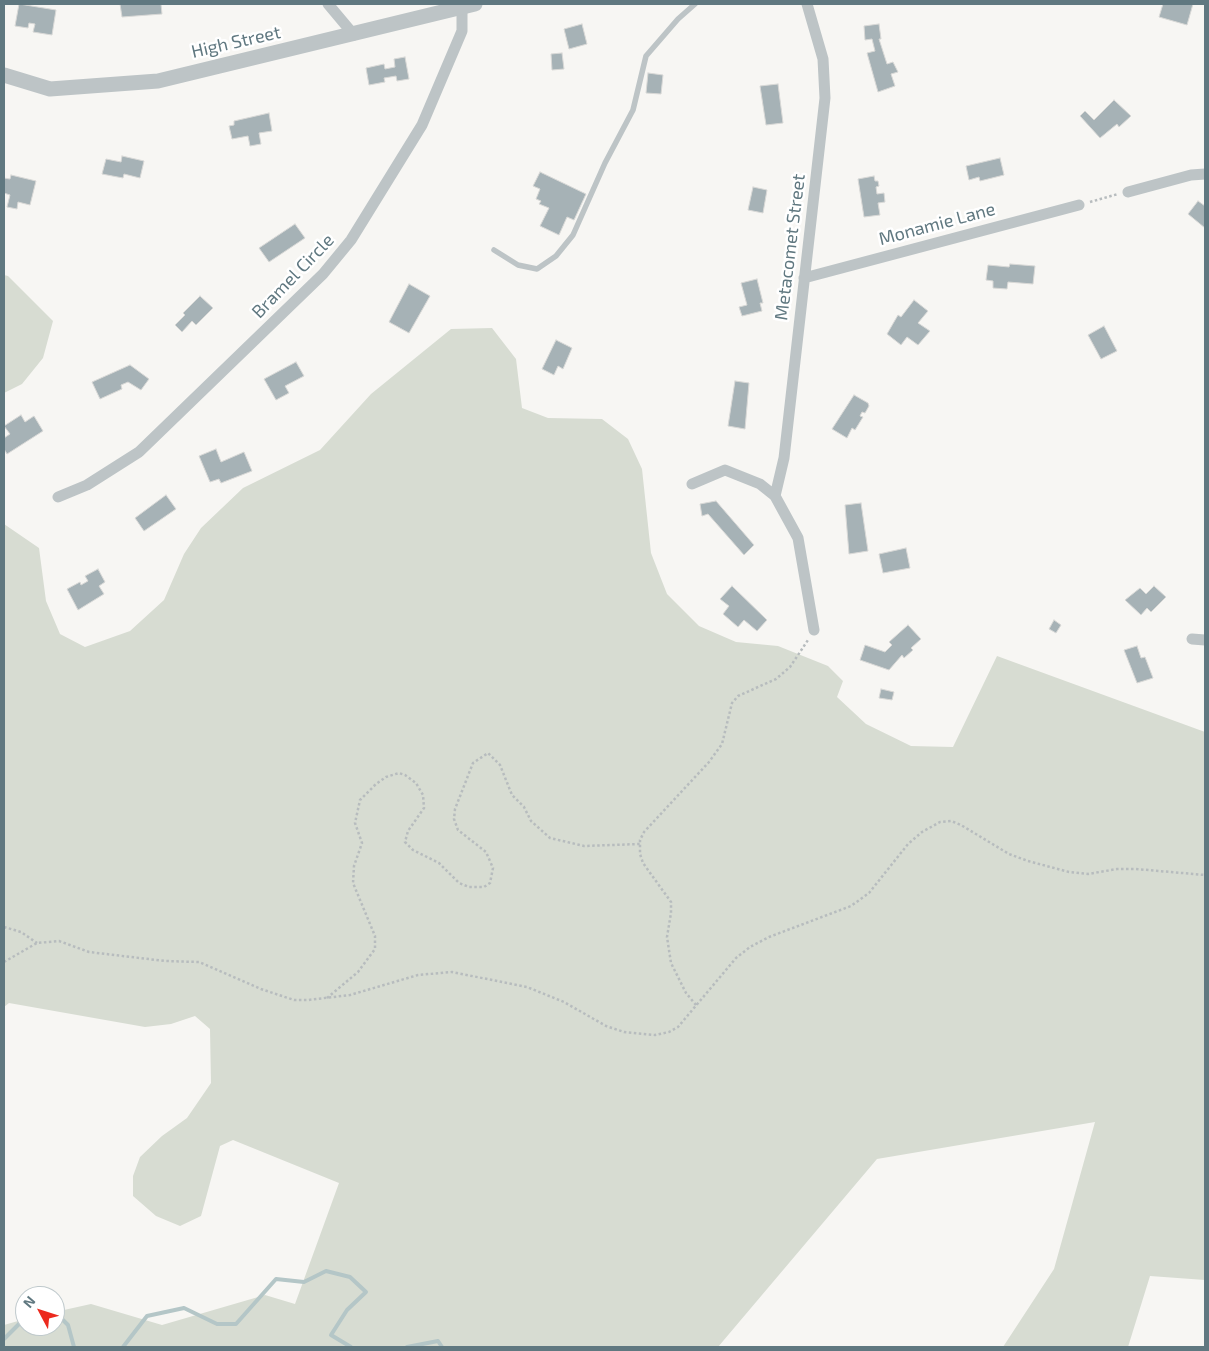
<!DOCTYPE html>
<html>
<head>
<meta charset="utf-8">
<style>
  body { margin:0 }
  #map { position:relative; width:1209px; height:1351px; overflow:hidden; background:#f7f6f3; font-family:"Exo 2",sans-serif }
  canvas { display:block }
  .frame { position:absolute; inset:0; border:5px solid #607880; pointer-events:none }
  .north { position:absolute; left:15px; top:1286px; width:50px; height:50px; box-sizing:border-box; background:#fff; border:1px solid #bfc9cc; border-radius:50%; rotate:310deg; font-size:14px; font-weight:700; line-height:20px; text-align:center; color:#607880 }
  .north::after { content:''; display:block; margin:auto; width:18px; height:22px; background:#ec2a1e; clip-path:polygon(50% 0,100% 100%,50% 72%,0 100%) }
</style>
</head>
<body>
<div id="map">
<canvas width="1209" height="1351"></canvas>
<div class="frame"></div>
<div class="north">N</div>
</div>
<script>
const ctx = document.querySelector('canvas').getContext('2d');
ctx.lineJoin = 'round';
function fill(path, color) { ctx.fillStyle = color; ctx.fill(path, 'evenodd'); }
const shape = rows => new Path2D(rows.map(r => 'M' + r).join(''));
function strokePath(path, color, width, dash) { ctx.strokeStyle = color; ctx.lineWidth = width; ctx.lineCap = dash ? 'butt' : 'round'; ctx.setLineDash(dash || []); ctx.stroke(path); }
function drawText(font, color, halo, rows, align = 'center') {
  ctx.font = font + ' "Exo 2",sans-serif'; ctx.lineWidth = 5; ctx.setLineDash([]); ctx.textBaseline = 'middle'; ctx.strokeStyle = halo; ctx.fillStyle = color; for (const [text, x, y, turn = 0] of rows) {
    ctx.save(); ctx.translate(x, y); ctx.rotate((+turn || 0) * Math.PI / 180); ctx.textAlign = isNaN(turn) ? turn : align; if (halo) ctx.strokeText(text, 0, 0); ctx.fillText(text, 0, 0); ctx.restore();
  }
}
const green = shape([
  [4,275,8,276,53,321,43,358,22,384,4,393],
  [492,328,516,359,522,408,548,418,602,419,628,439,642,469,651,553,667,594,699,626,736,642,778,646,828,666,843,681,837,697,866,724,911,746,953,747,997,656,1205,732,1205,1280,1150,1276,1128,1347,1003,1347,1054,1269,1095,1122,877,1159,718,1347,4,1347,4,1325,25,1319,25,1326,55,1326,55,1312,91,1304,162,1325,265,1295,295,1304,339,1183,233,1140,220,1146,201,1216,180,1226,156,1216,133,1196,133,1176,140,1157,162,1136,187,1118,211,1083,210,1029,195,1016,171,1024,145,1027,9,1003,4,1007,4,524,39,548,46,601,60,634,85,647,130,631,164,600,184,554,201,528,243,488,320,450,371,394,451,329]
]);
const stream = shape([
  [55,1312,68,1325,74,1347],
  [4,1339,25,1318],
  [123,1347,147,1316,184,1308,217,1324,236,1324,276,1279,304,1282,326,1271,350,1277,366,1292,347,1310,331,1335,351,1347],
  [407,1347,438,1341,442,1347]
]);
const building = shape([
  [19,4,56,10,52,35,33,32,35,24,29,23,28,28,15,26,19,4],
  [120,4,161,4,162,14,122,17,120,4],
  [1163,4,1193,4,1187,25,1159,17,1163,4],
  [582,24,587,44,569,49,564,29,582,24],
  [879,24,881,39,879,39,887,64,893,62,898,72,891,74,895,86,878,92,867,53,875,51,872,39,865,40,864,26,879,24],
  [562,53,564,69,552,70,551,54,562,53],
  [405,57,409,79,397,81,396,76,384,78,385,82,369,85,366,68,384,64,385,69,395,67,394,59,405,57],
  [648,73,663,75,661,94,646,93,648,73],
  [778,84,783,123,766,125,760,86,778,84],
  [1114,100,1131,116,1119,127,1117,124,1100,138,1080,116,1085,111,1094,120,1114,100],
  [269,113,272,131,259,133,261,144,250,146,248,136,232,139,229,126,234,125,234,121,269,113],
  [122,156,144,161,140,178,124,174,123,178,102,174,106,159,121,162,122,156],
  [1000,158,1004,175,980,181,979,177,969,180,966,166,1000,158],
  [540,172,586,194,574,220,567,217,559,235,540,226,549,208,539,204,541,201,536,199,540,189,533,186,540,172],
  [11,175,36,181,30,205,18,202,17,209,7,207,10,195,4,193,4,178,10,179,11,175],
  [874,176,875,181,878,181,879,186,876,187,877,194,884,193,885,202,878,203,880,215,864,217,858,179,874,176],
  [753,187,767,190,763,213,748,210,753,187],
  [1198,201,1205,206,1205,228,1188,214,1198,201],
  [295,224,305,238,269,262,259,248,295,224],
  [1010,264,1035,266,1033,284,1008,282,1007,289,993,288,993,281,986,280,988,265,1009,267,1010,264],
  [757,279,763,303,760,303,762,311,742,316,739,307,747,305,741,283,757,279],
  [409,284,430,296,409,333,389,322,409,284],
  [200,296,213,308,196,325,192,321,182,332,175,325,185,315,183,313,200,296],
  [914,300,928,311,918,323,930,331,918,345,907,337,901,345,887,334,898,315,901,317,914,300],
  [1104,326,1117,351,1101,359,1088,335,1104,326],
  [556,340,572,348,563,369,558,366,554,375,542,369,556,340],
  [296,362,304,376,285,386,289,393,276,400,264,379,296,362],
  [130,365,149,379,141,390,128,382,121,385,122,389,100,399,92,382,130,365],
  [735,381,749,383,745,429,728,426,735,381],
  [854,395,868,403,869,406,865,413,862,412,860,416,863,417,855,430,852,428,847,438,832,429,854,395],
  [21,415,25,422,34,416,43,431,7,454,4,449,4,438,10,434,4,426,21,415],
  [216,449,221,462,244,452,252,471,221,483,219,479,210,482,199,456,216,449],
  [166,495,176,509,144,531,135,518,166,495],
  [716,501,754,545,744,555,708,514,702,516,700,504,716,501],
  [861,503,868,551,849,554,845,505,861,503],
  [906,548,910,568,883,573,879,554,906,548],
  [98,569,105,582,99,586,104,594,78,610,67,589,80,582,81,585,88,581,85,576,98,569],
  [732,586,767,620,757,631,744,620,738,627,723,614,729,606,720,599,732,586],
  [1154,586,1166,597,1151,612,1147,608,1141,615,1125,600,1140,588,1146,594,1154,586],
  [1054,620,1061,625,1056,633,1049,629,1054,620],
  [908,625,921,639,911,648,913,650,904,658,902,655,889,670,860,660,865,645,885,652,892,645,889,642,908,625],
  [1137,646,1141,658,1145,657,1153,678,1137,683,1124,650,1137,646],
  [881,689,894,692,892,700,879,698,881,689]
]);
const path = shape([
  [1090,202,1118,194],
  [4,927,21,932,37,943],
  [4,962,37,943,59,941,89,952,165,961,199,962,261,989,294,1000,308,1000,350,995,418,975,452,972,527,987,564,1002,606,1026,624,1032,655,1035,669,1032,678,1027,736,958,750,947,769,937,851,906,869,893,908,844,922,832,940,822,951,821,961,825,1009,854,1028,861,1069,872,1088,874,1117,869,1136,869,1205,875],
  [327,998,358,972,375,949,375,936,353,883,354,866,362,843,355,823,360,800,376,784,386,777,399,773,405,775,416,783,423,795,424,808,408,831,405,842,413,850,439,863,459,883,469,887,484,887,490,883,493,868,486,852,458,830,454,819,455,809,473,763,488,753,500,765,512,795,524,807,531,821,550,838,584,846,640,844],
  [696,1005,686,993,671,963,667,937,671,913,671,902,643,863,640,854,640,840,644,832,709,762,722,744,732,703,738,696,776,679,790,667,808,640]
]);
const service = shape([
  [494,250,518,265,537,269,556,256,573,235,605,163,633,110,646,56,678,19,695,4]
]);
const minor = shape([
  [328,4,354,35],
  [807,4,823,59,825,98,784,458,775,496,798,538,814,630],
  [1128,192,1191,175,1205,174],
  [804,278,1079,205],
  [692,484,725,470,760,484,775,496],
  [58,497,87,485,139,452,323,274,351,240,422,125,462,31,462,7],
  [1192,639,1205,640]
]);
const tertiary = shape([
  [4,75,50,89,158,81,475,4]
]);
const streetNames = [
  ["High Street",236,42,-13],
  ["Monamie Lane",937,224,-15],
  ["Metacomet Street",790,247,-83],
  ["Bramel Circle",293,276,-46]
];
fill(green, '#d7dcd2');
strokePath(stream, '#b4c6c7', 4);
fill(building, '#a6b2b6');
strokePath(building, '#d8d8d6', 1);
strokePath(path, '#b7bcbe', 2.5, [2.5, 2.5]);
strokePath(service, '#bdc4c6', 5.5);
strokePath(minor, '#bdc4c6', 11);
strokePath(tertiary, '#bdc4c6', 15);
drawText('18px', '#607880', '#fff', streetNames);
</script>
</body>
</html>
